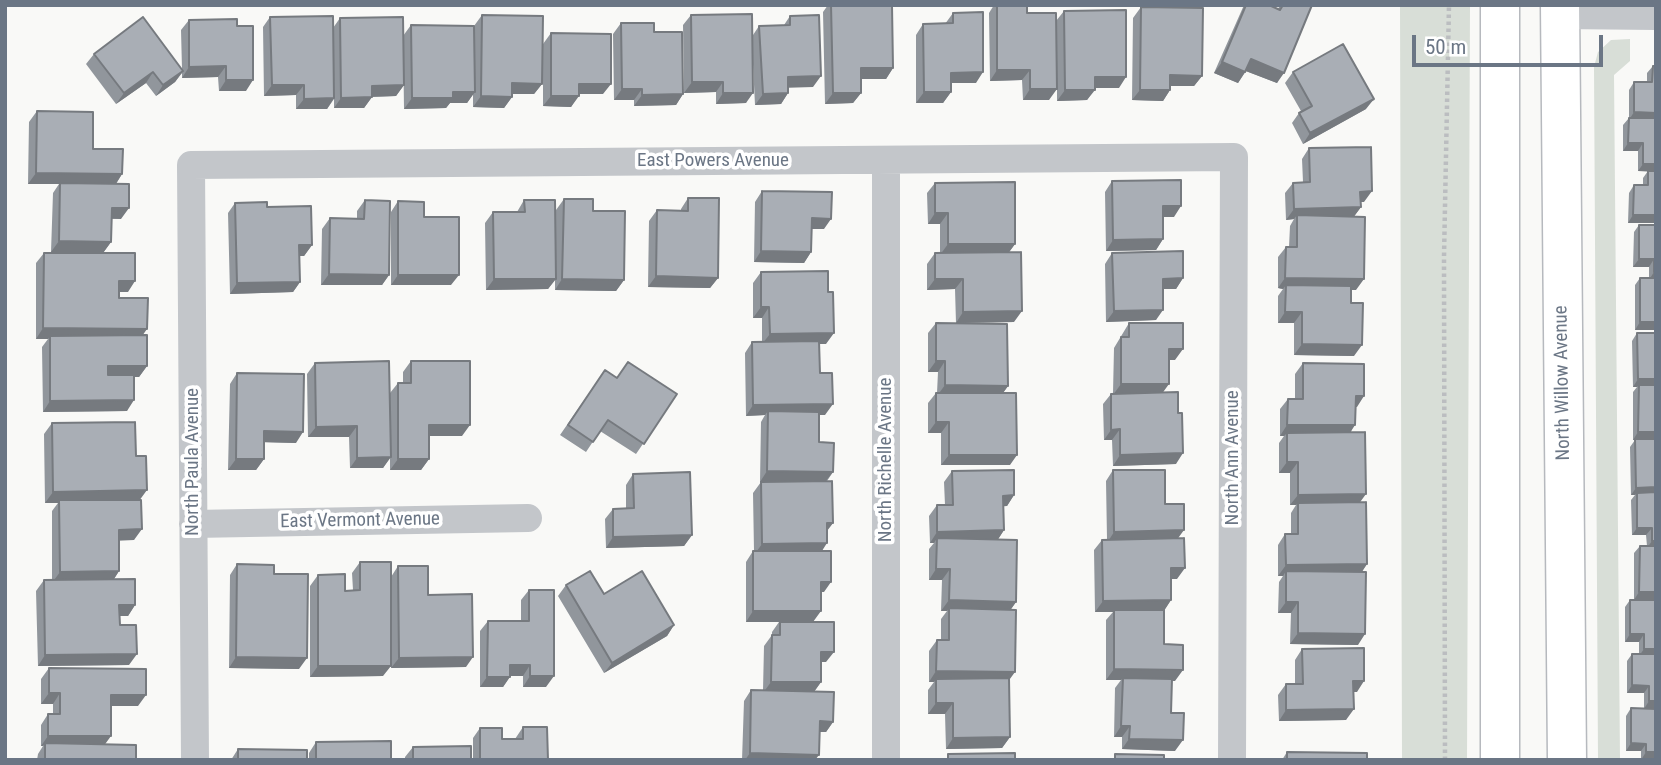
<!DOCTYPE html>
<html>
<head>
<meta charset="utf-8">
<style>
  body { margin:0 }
  #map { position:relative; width:1661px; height:765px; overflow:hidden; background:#f9f9f7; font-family:"Roboto Condensed",sans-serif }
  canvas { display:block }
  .frame { position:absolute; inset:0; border:7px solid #6b7685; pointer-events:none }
  .scale { position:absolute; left:1412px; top:35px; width:191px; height:32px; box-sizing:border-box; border:4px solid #6b7685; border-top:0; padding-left:9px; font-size:21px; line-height:24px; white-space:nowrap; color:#6b7685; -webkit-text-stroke:5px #fff; paint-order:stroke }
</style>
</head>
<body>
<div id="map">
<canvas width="1661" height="765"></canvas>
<div class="frame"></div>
<div class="scale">50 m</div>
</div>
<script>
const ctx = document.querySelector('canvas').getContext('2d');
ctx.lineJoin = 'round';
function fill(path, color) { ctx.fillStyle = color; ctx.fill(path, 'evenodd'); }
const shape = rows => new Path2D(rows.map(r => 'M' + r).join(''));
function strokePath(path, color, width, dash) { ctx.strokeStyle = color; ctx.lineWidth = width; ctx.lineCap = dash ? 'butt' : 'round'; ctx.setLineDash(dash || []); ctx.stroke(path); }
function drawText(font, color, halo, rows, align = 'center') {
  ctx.font = font + ' "Roboto Condensed",sans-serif'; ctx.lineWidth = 7; ctx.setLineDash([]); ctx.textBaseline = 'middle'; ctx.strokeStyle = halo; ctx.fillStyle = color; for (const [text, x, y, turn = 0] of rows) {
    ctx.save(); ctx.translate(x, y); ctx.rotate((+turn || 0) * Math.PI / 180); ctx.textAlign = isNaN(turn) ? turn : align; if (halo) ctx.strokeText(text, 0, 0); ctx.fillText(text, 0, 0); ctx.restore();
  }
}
const green = shape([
  [1400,5,1470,5,1467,760,1402,760],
  [1630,39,1630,61,1614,75,1620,760,1598,760,1594,67,1598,52,1611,40]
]);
const path = shape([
  [1445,760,1444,257,1449,5]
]);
const street = shape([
  [1560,15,1656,16],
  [886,160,886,760],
  [193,524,528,518],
  [195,760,191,165,1234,157,1232,760]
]);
const secondary = shape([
  [1500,5,1500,760],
  [1560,5,1567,760]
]);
const wall = shape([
  [828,5,892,5,893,68,886,79,861,79,861,93,853,103,825,104,823,12],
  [994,5,1027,5,1027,13,1056,21,1064,11,1119,88,1095,88,1087,100,1057,101,1057,56,1049,100,1023,100,1022,80,990,81,989,13],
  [1244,5,1269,5,1278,9,1280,5,1312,5,1277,83,1246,71,1238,83,1214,73],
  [1141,7,1202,76,1194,86,1170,86,1170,90,1163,101,1132,100,1133,18],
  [953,13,976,83,951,83,951,92,943,103,916,103,916,35,923,24,945,24],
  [482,15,542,84,534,94,512,94,512,97,504,108,473,107,473,94,467,103,450,103,446,108,404,109,403,36,411,25,474,45,474,26],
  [691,15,753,35,759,26,784,25,790,16,813,87,788,87,788,93,781,104,755,105,753,64,746,103,716,104,716,92,684,93,683,25],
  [270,17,333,28,340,18,404,85,396,96,372,97,364,108,334,108,334,99,327,109,296,109,296,95,264,96,263,27],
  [189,20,237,26,246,91,219,91,218,77,182,78,182,73,175,82,156,96,146,83,116,104,86,64,94,54,182,69,181,30],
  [621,23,654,32,683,94,676,105,634,106,634,100,614,100,613,34],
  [551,33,603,94,579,94,571,107,543,106,543,44],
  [1653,66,1656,66,1656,223,1628,223,1629,193,1634,185,1643,185,1643,178,1648,171,1638,171,1638,151,1623,151,1623,125,1629,118,1629,90,1634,82,1647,82,1647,73],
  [1293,72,1366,109,1303,144,1292,123,1299,113,1301,111,1285,83],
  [37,111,122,174,116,184,121,219,111,219,111,242,103,253,128,292,119,292,119,298,143,335,147,366,139,377,134,377,127,411,43,412,42,347,48,339,36,339,36,263,44,253,101,253,51,252,53,193,59,184,28,184,29,122],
  [1309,148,1364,202,1360,202,1361,207,1354,216,1356,290,1351,290,1351,303,1354,356,1294,355,1294,323,1278,323,1278,296,1283,289,1278,288,1278,257,1286,247,1289,247,1290,226,1294,219,1286,220,1285,193,1293,183,1303,182,1302,159],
  [1112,181,1174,217,1163,217,1163,239,1156,250,1106,251,1105,192],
  [935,183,1015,244,1009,252,1014,322,956,323,955,289,927,290,927,264,935,253,940,253,940,224,928,224,927,193],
  [762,191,824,229,812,229,811,252,804,263,754,262,755,202],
  [688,198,718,278,710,288,648,287,649,221,657,210,681,211,681,209],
  [564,199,593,211,624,280,616,291,555,290,555,279,548,289,486,290,485,223,493,212,517,212,524,200,555,261,556,210],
  [365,200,389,275,382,285,321,285,322,229,330,218,357,219,357,211],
  [398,201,424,217,451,285,391,285,391,212],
  [235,203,267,207,312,245,304,256,299,256,300,282,293,292,230,294,228,213],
  [1639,225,1656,225,1656,330,1635,330,1635,285,1640,278,1649,278,1649,267,1633,267,1634,232],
  [1112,253,1183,278,1176,289,1163,289,1156,320,1106,322,1105,264],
  [761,272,826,344,819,344,820,373,825,415,819,415,819,442,833,472,827,481,833,523,827,531,822,551,824,592,821,592,813,622,826,662,821,662,821,682,814,692,833,722,826,732,819,732,815,760,742,760,744,701,751,690,763,690,764,646,772,635,772,632,779,622,746,622,746,562,753,551,754,551,753,493,761,482,779,482,760,482,761,422,765,415,746,416,745,353,752,342,762,342,762,318,753,318,753,283],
  [936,323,1008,386,1003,393,1010,465,941,465,941,433,928,433,928,403,936,393,937,393,938,372,928,372,928,333],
  [1129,323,1175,360,1169,360,1163,392,1176,464,1113,466,1112,440,1104,440,1103,404,1111,394,1113,393,1114,348],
  [1637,333,1656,333,1656,760,1641,760,1641,751,1626,751,1626,716,1631,708,1644,709,1644,693,1627,693,1627,661,1632,654,1639,654,1639,642,1625,642,1625,607,1630,600,1634,600,1634,553,1640,546,1647,546,1646,535,1632,535,1631,500,1635,495,1631,495,1630,447,1635,440,1633,440,1633,392,1637,387,1633,387,1632,341],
  [411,361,462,436,429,436,429,459,421,470,390,470,390,457,383,468,350,468,349,437,308,437,307,374,315,363,390,438,390,393,398,383,403,383,403,372],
  [1303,363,1357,407,1356,407,1351,432,1367,564,1361,572,1358,645,1290,644,1291,613,1278,613,1279,582,1283,576,1278,576,1278,545,1285,534,1291,534,1291,513,1296,505,1290,505,1290,473,1279,473,1279,443,1284,436,1280,436,1280,409,1288,399,1295,399,1295,374],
  [605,370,617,378,677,394,636,454,600,431,586,452,560,435],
  [237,373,296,443,264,442,264,459,256,470,228,470,230,384],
  [52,423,136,456,140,500,134,540,119,540,119,571,114,579,135,605,128,616,120,616,120,625,129,665,38,666,36,591,44,580,52,580,52,511,58,503,45,503,44,434],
  [1113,470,1165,504,1178,538,1177,579,1171,579,1171,600,1164,610,1164,644,1175,681,1172,681,1171,713,1175,751,1122,749,1122,737,1114,737,1115,688,1121,680,1106,680,1106,620,1113,612,1095,612,1094,550,1102,540,1107,539,1106,481],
  [952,471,1014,495,1007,506,1004,506,1004,530,998,539,1016,602,1011,609,1009,682,1010,737,1002,748,946,749,945,714,928,714,928,690,934,682,929,682,929,651,937,640,941,640,941,619,947,611,941,611,942,580,929,580,929,549,934,543,930,543,929,516,937,505,945,505,944,482],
  [633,474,692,535,684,546,606,548,605,519,613,509,626,508,626,485],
  [360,562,391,577,398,566,428,595,466,667,391,668,391,604,383,676,310,677,310,586,318,575,345,591,353,590,352,573],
  [237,564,274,574,299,669,229,668,230,575],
  [566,585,604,594,674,625,667,636,604,673,558,596],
  [529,590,546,687,523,687,523,676,510,676,503,687,480,687,480,631,488,621,521,621,521,600],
  [1302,649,1357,692,1354,692,1346,720,1279,721,1278,695,1286,684,1295,684,1295,660],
  [49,668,138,706,111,706,105,744,136,760,37,760,38,754,43,746,41,746,41,725,48,714,53,714,53,704,41,704,41,679],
  [523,727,548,760,473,760,473,738,480,728,502,739,515,739],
  [316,742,391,760,309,760,309,753],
  [413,747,471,760,405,760,405,757],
  [238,749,307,760,231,760],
  [1287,752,1367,760,1282,760]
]);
const shadedWall = shape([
  [1251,59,1284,73,1277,83,1243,70],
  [1222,62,1245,72,1238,83,1214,73],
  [226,66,218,77,182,78,189,67],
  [861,68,893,68,886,79,853,79],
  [997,70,1030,70,1022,80,990,81],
  [183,71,175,82,156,96,163,85],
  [153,72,146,83,116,104,124,93],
  [983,72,976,83,943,83,951,73],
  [1170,75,1202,76,1194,86,1163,86],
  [821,76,813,87,780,88,788,77],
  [1095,77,1126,77,1119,88,1087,88],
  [226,80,253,80,246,91,219,91],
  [692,82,723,82,716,92,684,93],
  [512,83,542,84,534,94,504,94],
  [579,84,611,84,603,94,572,94],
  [272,85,304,85,296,95,264,96],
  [404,85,396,96,364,97,372,86],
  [622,89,642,89,634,100,614,100],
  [1030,89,1057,89,1049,100,1023,100],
  [1065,90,1095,90,1087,100,1057,101],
  [1140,90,1170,90,1163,101,1132,100],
  [453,92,475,92,467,103,450,103,446,108,404,109,412,98],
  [924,92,951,92,943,103,916,103],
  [723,93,753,93,746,103,716,104],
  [788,93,781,104,755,105,763,94],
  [833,93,861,93,853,103,825,104],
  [683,94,676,105,634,106,642,95],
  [481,96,512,97,504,108,473,107],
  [551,96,579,96,571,107,543,106],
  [372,97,364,108,334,108,341,98],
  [334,98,327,109,296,109,304,99],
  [1374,99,1366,109,1303,144,1310,133],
  [1634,112,1656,113,1656,120,1629,120],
  [1628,143,1643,143,1638,151,1623,151],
  [1643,164,1656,164,1656,172,1638,171],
  [36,173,122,174,115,185,60,183,59,184,28,184],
  [1372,191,1364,202,1352,202,1360,192],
  [1163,206,1181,206,1174,217,1155,217],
  [1361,207,1353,218,1297,215,1294,219,1286,220,1294,209],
  [112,208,129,208,121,219,104,218],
  [935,213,948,213,940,224,928,224],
  [1633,215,1656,215,1656,223,1628,223],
  [812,218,831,219,824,229,805,229],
  [1163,239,1156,250,1106,251,1113,240],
  [59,241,111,242,103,253,51,252],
  [948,244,1015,244,1007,255,940,255],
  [299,245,312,245,304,256,292,256],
  [761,251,811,252,804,263,754,262],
  [1639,259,1654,259,1649,267,1633,267],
  [1654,272,1656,272,1656,280,1649,280],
  [329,274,389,275,382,285,321,285],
  [398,275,459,275,451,285,391,285],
  [656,276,718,278,710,288,648,287],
  [1183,278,1176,289,1155,289,1163,279],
  [1285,278,1364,279,1356,290,1285,289,1286,285,1283,289,1278,288],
  [494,279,556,279,548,289,486,290],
  [562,279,624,280,616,291,555,290],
  [935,279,963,279,955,289,927,290],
  [119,281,135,281,128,292,112,292],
  [300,282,293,292,230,294,237,283],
  [761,307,769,307,762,318,753,318],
  [1163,310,1156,320,1106,322,1114,311],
  [1022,311,1014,322,956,323,963,312],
  [1285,312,1302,312,1294,323,1278,323],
  [1640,322,1656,322,1656,330,1635,330],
  [43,328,147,329,140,339,50,336,48,339,36,339],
  [834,333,826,344,762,344,770,334],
  [1302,344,1362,345,1354,356,1294,355],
  [1169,349,1183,349,1175,360,1161,360],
  [936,361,945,361,938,372,928,372],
  [108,366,147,366,139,377,100,377],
  [1638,379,1656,379,1656,387,1639,385,1637,387,1633,387],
  [1121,384,1169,384,1161,395,1113,395],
  [945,385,1008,386,1000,397,937,396],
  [1356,396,1364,396,1357,407,1348,407],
  [134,400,127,411,43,412,50,401],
  [833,404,825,415,768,415,768,411,765,415,746,416,753,405],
  [936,422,949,422,941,433,928,433],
  [429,425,470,425,462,436,421,436],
  [1287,425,1355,425,1348,436,1287,433,1284,436,1280,436],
  [357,426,349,437,308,437,316,427],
  [1120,429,1112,440,1104,440,1111,430],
  [264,431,303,432,296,443,256,442],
  [1638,432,1656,432,1656,440,1633,440],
  [1183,453,1176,464,1113,466,1120,455],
  [949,455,1017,455,1010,465,941,465],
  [391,457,383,468,350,468,357,458],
  [236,459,264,459,256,470,228,470],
  [398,459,429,459,421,470,390,470],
  [1287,462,1298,462,1290,473,1279,473],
  [767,471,833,472,825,482,760,482],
  [1656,487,1656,495,1637,493,1635,495,1631,495,1636,488],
  [147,490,139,501,59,500,58,503,45,503,53,492],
  [1366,494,1358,505,1298,503,1296,505,1290,505,1298,495],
  [1014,495,1007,506,996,507,1003,496],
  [827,523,833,523,825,533],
  [1637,528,1652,528,1646,535,1632,535],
  [142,529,134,540,112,541,119,530],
  [1004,530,997,541,937,538,934,543,930,543,937,532],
  [1184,530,1176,541,1107,543,1114,532],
  [692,535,684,546,606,548,613,537],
  [1652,541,1656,541,1656,548,1647,548],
  [827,543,820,554,754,555,762,544],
  [1367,564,1360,575,1286,571,1283,576,1278,576,1286,565],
  [1171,568,1185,568,1177,579,1163,579],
  [936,569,950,569,942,580,929,580],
  [119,571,112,582,52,583,60,572],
  [821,582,831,582,824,592,813,592],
  [1639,592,1656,592,1656,600,1634,600],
  [949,600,1016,602,1009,612,949,608,947,611,941,611],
  [1171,600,1164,611,1114,610,1113,612,1095,612,1103,601],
  [1286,602,1298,602,1291,613,1278,613],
  [119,605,135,605,128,616,112,616],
  [753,611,821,611,813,622,746,622],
  [674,625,667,636,604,673,612,663],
  [1298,633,1365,634,1358,645,1290,644],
  [1630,634,1644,634,1639,642,1625,642],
  [1644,649,1656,649,1656,656,1639,656],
  [821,652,834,652,826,662,813,662],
  [137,654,129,665,38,666,45,655],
  [236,657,307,658,299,669,229,668],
  [473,657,466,667,391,668,399,658],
  [510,665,530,665,523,676,503,676],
  [318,666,391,666,383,676,310,677],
  [1114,669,1183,670,1175,681,1123,680,1123,678,1121,680,1106,680],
  [936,671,1015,672,1007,683,936,679,934,682,929,682],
  [530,676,554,676,546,687,523,687],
  [487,677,510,677,503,687,480,687],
  [1353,681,1364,681,1357,692,1346,692],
  [771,682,821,682,813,693,763,693],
  [1632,685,1649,686,1644,693,1627,693],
  [49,693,60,693,53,704,41,704],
  [111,695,146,695,138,706,103,706],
  [1649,701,1656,701,1656,709,1644,709],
  [936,703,953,703,945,714,928,714],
  [1354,709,1346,720,1279,721,1286,710],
  [820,721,833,722,826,732,812,732],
  [1121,726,1130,726,1122,737,1114,737],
  [48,736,111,736,103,747,45,743,43,746,41,746],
  [1010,737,1002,748,946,749,953,738],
  [1129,739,1183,740,1175,751,1122,749],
  [1631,743,1646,744,1641,751,1626,751],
  [1646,752,1656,752,1656,760,1641,760],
  [750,753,819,755,815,760,745,760]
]);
const building = shape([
  [831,5,892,5,893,68,861,68,861,93,833,93,831,5],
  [997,5,1027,5,1027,13,1056,13,1057,89,1030,89,1030,70,997,70,997,5],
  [1246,5,1269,5,1280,10,1283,5,1312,5,1284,73,1251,59,1245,72,1222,62,1246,5],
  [1141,7,1203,8,1202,76,1170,75,1170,90,1140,90,1141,7],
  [1126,10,1126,77,1095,77,1095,90,1065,90,1064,11,1126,10],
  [983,12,983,72,951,73,951,92,924,92,923,24,953,23,953,13,983,12],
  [752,14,753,93,723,93,723,82,692,82,691,15,752,14],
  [482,15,543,16,542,84,512,83,512,97,481,96,482,15],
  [819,15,821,76,788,77,788,93,763,94,759,26,790,25,790,16,819,15],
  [333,16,334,98,304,99,304,85,272,85,270,17,333,16],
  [143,17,183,71,163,85,153,72,124,93,94,54,143,17],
  [403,17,404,85,372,86,372,97,341,98,340,18,403,17],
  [237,19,237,26,253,26,253,80,226,80,226,66,189,67,189,20,237,19],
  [621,23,654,23,654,32,682,32,683,94,642,95,642,89,622,89,621,23],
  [411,25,474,26,475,92,453,92,453,98,412,98,411,25],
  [551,33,611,34,611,84,579,84,579,96,551,96,551,33],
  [1343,44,1374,99,1310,133,1299,113,1312,106,1293,72,1343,44],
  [1653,66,1656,66,1656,113,1634,112,1634,82,1652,82,1653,66],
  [37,111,93,112,93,149,123,149,122,174,36,173,37,111],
  [1629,118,1656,118,1656,164,1643,164,1643,143,1628,143,1629,118],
  [1371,147,1372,191,1360,192,1361,207,1294,209,1293,183,1310,182,1309,148,1371,147],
  [1648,171,1656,171,1656,215,1633,215,1634,185,1648,185,1648,171],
  [1181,180,1181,206,1163,206,1163,239,1113,240,1112,181,1181,180],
  [1015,182,1015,244,948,244,948,213,935,213,935,183,1015,182],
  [60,183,129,184,129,208,112,208,111,242,59,241,60,183],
  [762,191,832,192,831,219,812,218,811,252,761,251,762,191],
  [688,198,719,198,718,278,656,276,657,210,688,211,688,198],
  [564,199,593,199,593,211,625,211,624,280,562,279,564,199],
  [365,200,390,201,389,275,329,274,330,218,364,219,365,200],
  [524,200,555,200,556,279,494,279,493,212,525,212,524,200],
  [398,201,424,202,424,217,459,217,459,275,398,275,398,201],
  [267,202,267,207,311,206,312,245,299,245,300,282,237,283,235,203,267,202],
  [1297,215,1365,217,1364,279,1285,278,1286,247,1297,247,1297,215],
  [1639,225,1656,225,1656,272,1654,272,1654,259,1639,259,1639,225],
  [1183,251,1183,278,1163,279,1163,310,1114,311,1112,253,1183,251],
  [1021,252,1022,311,963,312,963,279,935,279,935,253,1021,252],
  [44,253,135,253,135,281,119,281,119,298,148,298,147,329,43,328,44,253],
  [828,271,828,292,833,292,834,333,770,334,769,307,761,307,761,272,828,271],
  [1640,278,1656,278,1656,322,1640,322,1640,278],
  [1286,285,1351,286,1351,303,1363,303,1362,345,1302,344,1302,312,1285,312,1286,285],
  [936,323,1007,324,1008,386,945,385,945,361,936,361,936,323],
  [1129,323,1183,323,1183,349,1169,349,1169,384,1121,384,1121,337,1129,337,1129,323],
  [1637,333,1656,333,1656,379,1638,379,1637,333],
  [147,335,147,366,108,366,108,375,134,375,134,400,50,401,50,336,147,335],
  [819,341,820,373,832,373,833,404,753,405,752,342,819,341],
  [389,361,391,457,357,458,357,426,316,427,315,363,389,361],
  [411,361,470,361,470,425,429,425,429,459,398,459,398,383,411,383,411,361],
  [628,362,677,394,644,444,608,420,593,442,568,425,605,370,617,378,628,362],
  [1303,363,1364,364,1364,396,1356,396,1355,425,1287,425,1288,399,1303,399,1303,363],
  [237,373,304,374,303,432,264,431,264,459,236,459,237,373],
  [1639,385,1656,385,1656,432,1638,432,1639,385],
  [1178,392,1178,413,1182,413,1183,453,1120,455,1120,429,1111,430,1111,394,1178,392],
  [936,393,1016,393,1017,455,949,455,949,422,936,422,936,393],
  [768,411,819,412,819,442,834,443,833,472,767,471,768,411],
  [135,422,136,456,146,456,147,490,53,492,52,423,135,422],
  [1365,432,1366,494,1298,495,1298,462,1287,462,1287,433,1365,432],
  [1635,439,1656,439,1656,487,1636,488,1635,439],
  [1014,470,1014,495,1003,496,1004,530,937,532,937,505,953,505,952,471,1014,470],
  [1113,470,1165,470,1165,504,1184,504,1184,530,1114,532,1113,470],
  [690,472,692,535,613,537,613,509,634,508,633,474,690,472],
  [832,481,833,523,827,523,827,543,762,544,761,482,832,481],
  [1656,492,1656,541,1652,541,1652,528,1637,528,1637,493,1656,492],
  [59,500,141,500,142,529,119,530,119,571,60,572,59,500],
  [1366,502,1367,564,1286,565,1285,534,1298,534,1298,503,1366,502],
  [937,538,1017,540,1016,602,949,600,950,569,936,569,937,538],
  [1184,538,1185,568,1171,568,1171,600,1103,601,1102,540,1184,538],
  [1640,546,1656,546,1656,592,1639,592,1640,546],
  [753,551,831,551,831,582,821,582,821,611,753,611,753,551],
  [360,562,391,562,391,666,318,666,318,575,345,574,345,591,360,590,360,562],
  [237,564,274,565,274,574,308,574,307,658,236,657,237,564],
  [398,566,428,566,428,595,472,594,473,657,399,658,398,566],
  [590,571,604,594,642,571,674,625,612,663,566,585,590,571],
  [1286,571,1366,572,1365,634,1298,633,1298,602,1286,602,1286,571],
  [135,579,135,605,119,605,120,625,136,625,137,654,45,655,44,580,135,579],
  [529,590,554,590,554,676,530,676,530,665,510,665,510,677,487,677,488,621,529,621,529,590],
  [1630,600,1656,600,1656,649,1644,649,1644,634,1630,634,1630,600],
  [949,608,1016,610,1015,672,936,671,937,640,949,640,949,608],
  [1114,610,1164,610,1164,644,1183,645,1183,670,1114,669,1114,610],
  [780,622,834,622,834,652,821,652,821,682,771,682,772,635,780,635,780,622],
  [1364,648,1364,681,1353,681,1354,709,1286,710,1286,684,1303,684,1302,649,1364,648],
  [1632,654,1656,654,1656,701,1649,701,1649,686,1632,685,1632,654],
  [49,668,146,669,146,695,111,695,111,736,48,736,48,714,60,714,60,693,49,693,49,668],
  [1009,678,1010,737,953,738,953,703,936,703,936,679,1009,678],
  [1123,678,1172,679,1171,713,1184,713,1183,740,1129,739,1130,726,1121,726,1123,678],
  [751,690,834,692,833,722,820,721,819,755,750,753,751,690],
  [1631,708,1656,709,1656,752,1646,752,1646,744,1631,743,1631,708],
  [523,727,547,727,548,760,480,760,480,728,502,728,502,739,523,739,523,727],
  [391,741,391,760,316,760,316,742,391,741],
  [45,743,136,745,136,760,45,760,45,743],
  [471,746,471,760,413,760,413,747,471,746],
  [238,749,307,750,307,760,238,760,238,749],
  [1287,752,1367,753,1367,760,1287,760,1287,752],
  [1015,753,1015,760,948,760,948,754,1015,753],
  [1115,754,1164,755,1164,760,1115,760,1115,754]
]);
const streetNames = [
  ["East Powers Avenue",713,161],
  ["North Willow Avenue",1563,383,-91],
  ["North Ann Avenue",1233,458,-90],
  ["North Richelle Avenue",886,460,-90],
  ["North Paula Avenue",193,462,-90],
  ["East Vermont Avenue",360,521,-1]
];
fill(green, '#d8ded7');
strokePath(secondary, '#b6b9be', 41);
strokePath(path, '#bbbdc0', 4.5, [3.5, 3.5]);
strokePath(street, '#c3c6ca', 28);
strokePath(secondary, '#fff', 38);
fill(wall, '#91969c');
fill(shadedWall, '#767a7f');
fill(building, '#a9aeb5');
strokePath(building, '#767a7f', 2);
drawText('19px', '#6b7685', '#fff', streetNames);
</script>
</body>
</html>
